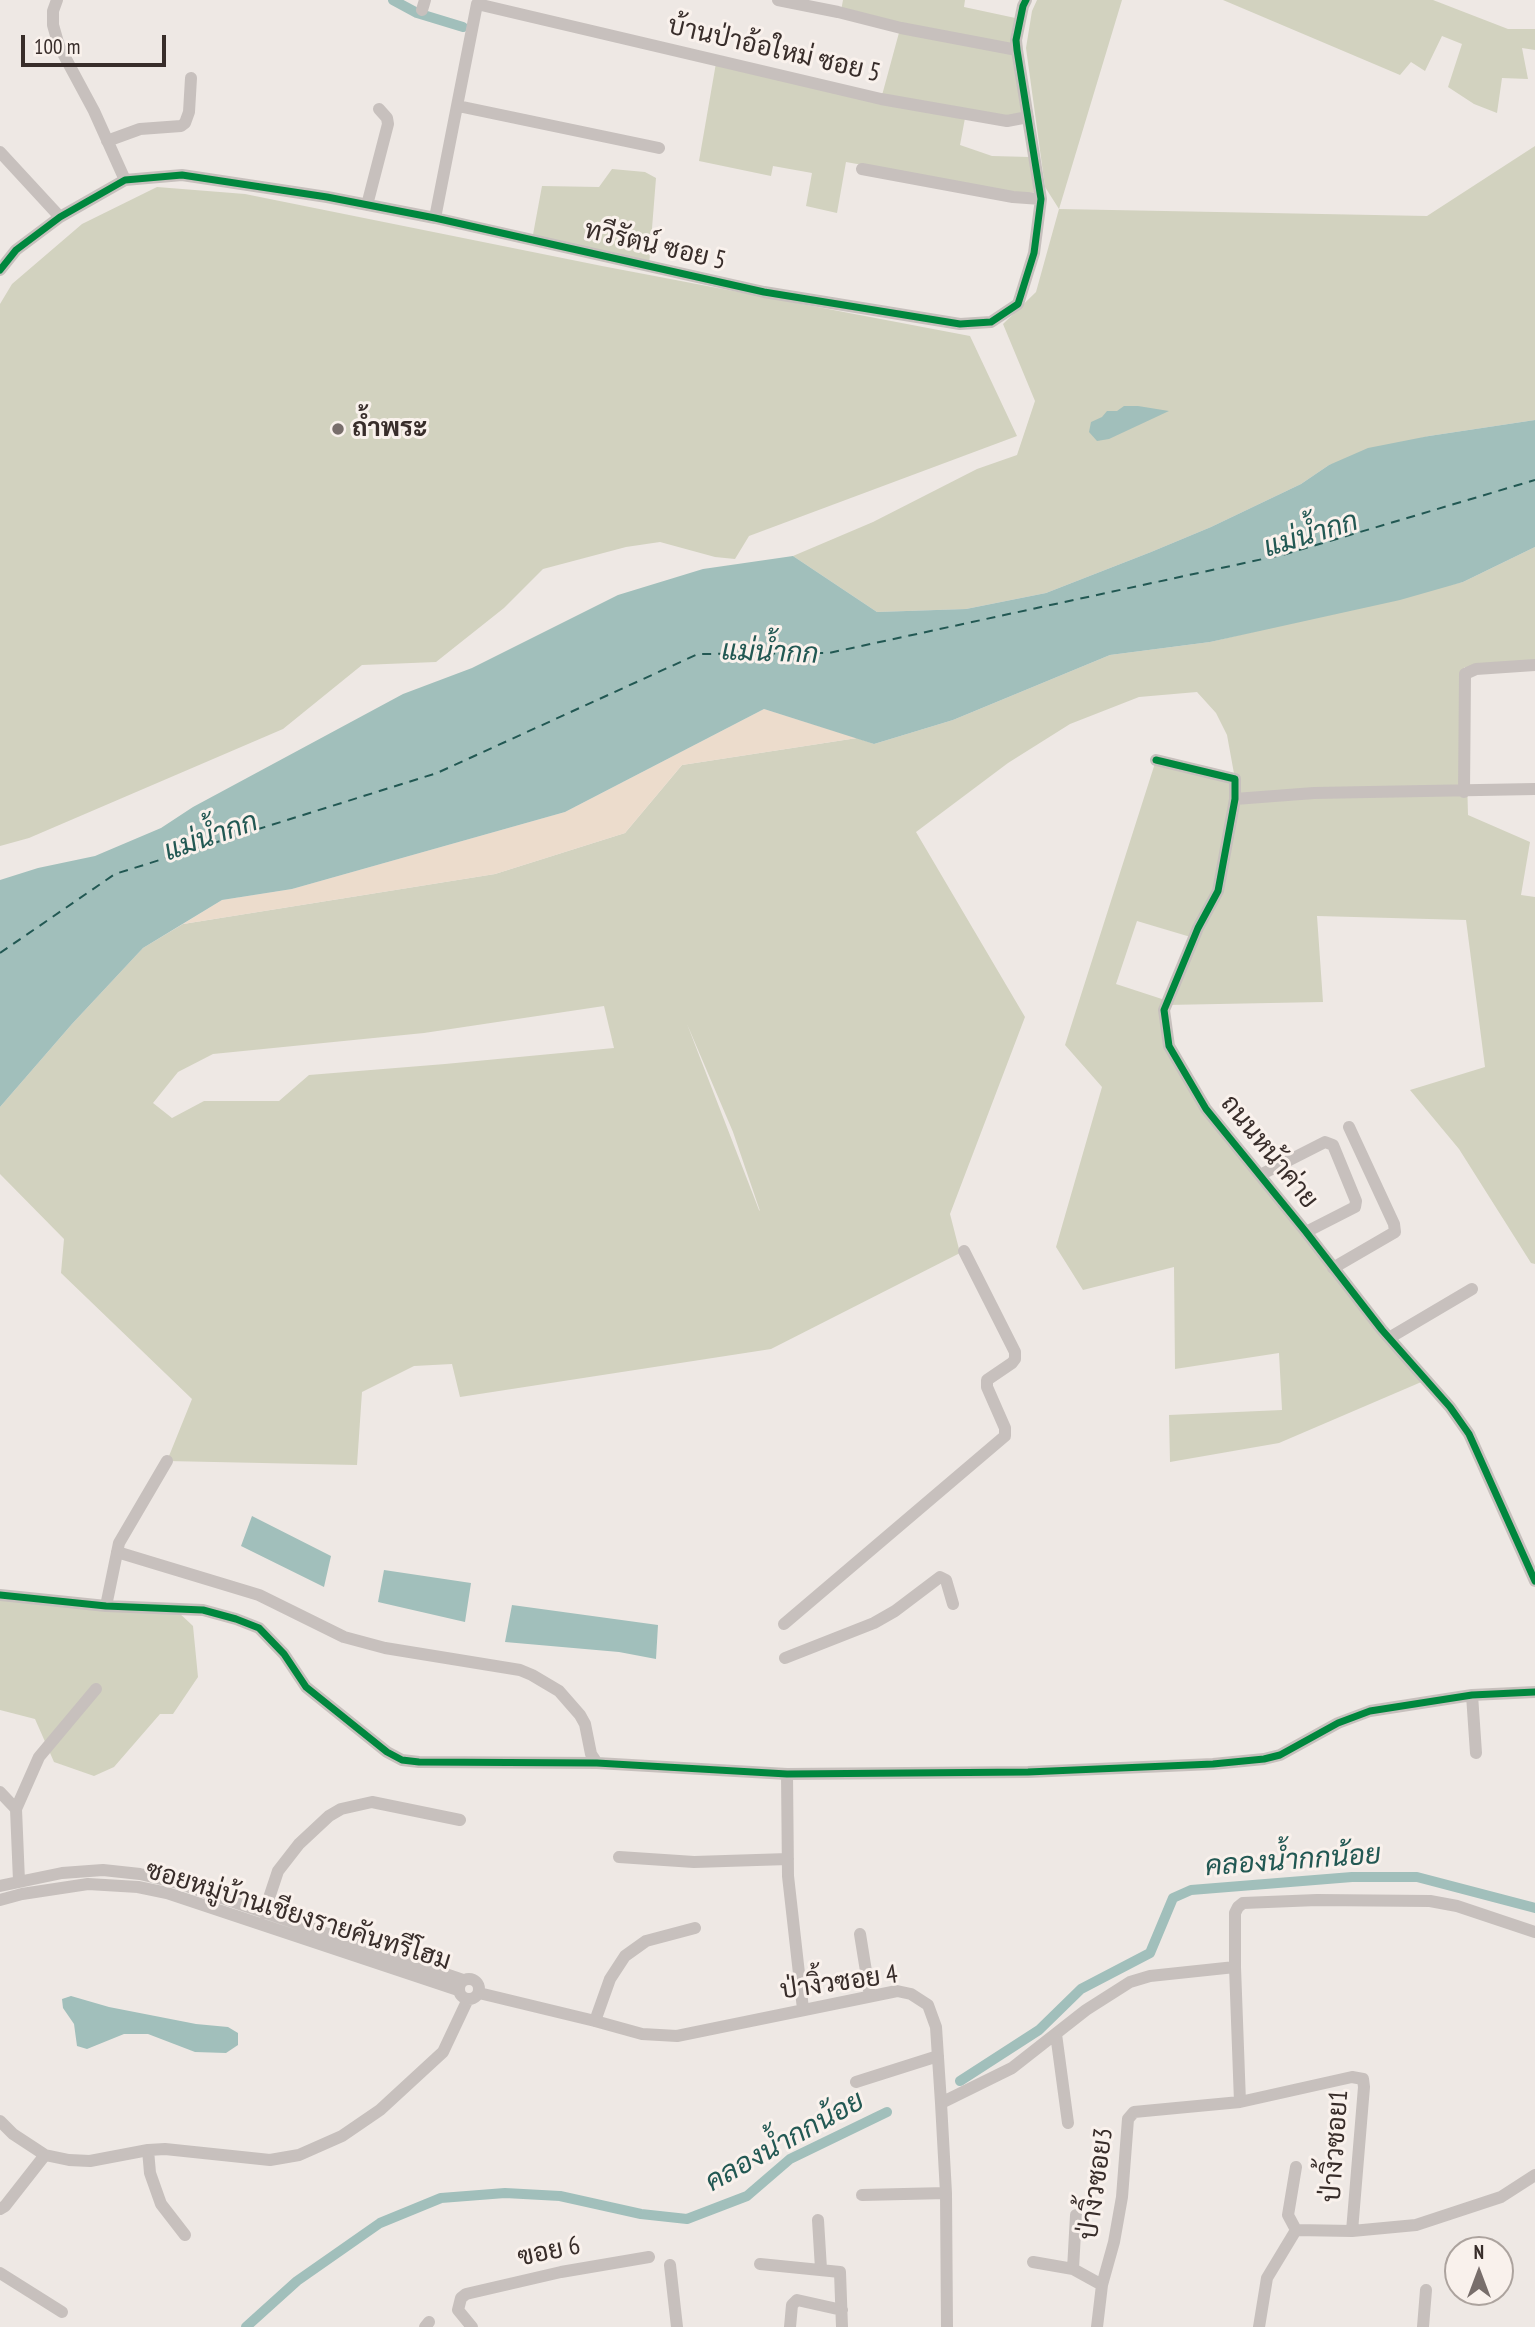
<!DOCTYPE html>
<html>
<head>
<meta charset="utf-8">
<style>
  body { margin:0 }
  #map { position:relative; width:1535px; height:2327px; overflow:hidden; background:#eee8e4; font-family:"PT Sans Narrow",sans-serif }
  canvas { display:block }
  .north { position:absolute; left:1444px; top:2236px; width:70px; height:70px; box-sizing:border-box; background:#f9f1ec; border:2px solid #aca39e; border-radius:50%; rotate:0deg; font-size:19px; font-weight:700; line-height:28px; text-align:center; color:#382d2a }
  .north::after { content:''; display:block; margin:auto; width:24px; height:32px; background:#786e6b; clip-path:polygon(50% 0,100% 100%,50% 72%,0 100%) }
  .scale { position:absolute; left:21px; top:35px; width:145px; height:32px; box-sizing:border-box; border:4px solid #382d2a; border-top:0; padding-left:9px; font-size:21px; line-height:24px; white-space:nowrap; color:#382d2a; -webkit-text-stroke:5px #f9f1ec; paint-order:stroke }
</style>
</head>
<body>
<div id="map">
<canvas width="1535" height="2327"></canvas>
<div class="north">N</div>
<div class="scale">100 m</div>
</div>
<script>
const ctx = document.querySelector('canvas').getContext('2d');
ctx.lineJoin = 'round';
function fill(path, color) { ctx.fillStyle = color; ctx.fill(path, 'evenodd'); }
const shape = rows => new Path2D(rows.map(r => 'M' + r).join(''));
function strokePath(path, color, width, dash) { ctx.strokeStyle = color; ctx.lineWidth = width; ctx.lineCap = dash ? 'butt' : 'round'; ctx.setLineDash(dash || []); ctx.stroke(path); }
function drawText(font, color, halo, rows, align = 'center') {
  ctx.font = font + ' "PT Sans Narrow",Sarabun,sans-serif'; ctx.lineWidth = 6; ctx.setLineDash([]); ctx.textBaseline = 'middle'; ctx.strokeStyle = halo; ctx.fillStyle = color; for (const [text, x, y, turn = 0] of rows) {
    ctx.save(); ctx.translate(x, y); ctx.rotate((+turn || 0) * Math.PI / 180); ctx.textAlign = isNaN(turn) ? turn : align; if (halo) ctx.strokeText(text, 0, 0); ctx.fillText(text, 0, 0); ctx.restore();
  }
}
const green = shape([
  [843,0,965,0,964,7,1020,19,1028,117,965,118,960,145,992,156,1030,157,1034,192,1024,194,846,162,837,213,806,206,812,173,773,166,771,176,699,161,716,63,881,99,900,29,841,11],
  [1037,0,1122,0,1059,209,1427,216,1535,146,1535,420,1429,436,1329,465,1301,484,1211,527,1151,552,1046,593,966,609,877,612,793,556,873,522,977,469,1017,455,1035,401,1003,324,1036,292,1059,209,1045,187,1026,48,1032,11],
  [1223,0,1433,0,1508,29,1535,29,1535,50,1522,48,1528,79,1502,78,1497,113,1474,104,1448,87,1462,44,1442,36,1425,71,1411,62,1400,75],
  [612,169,645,172,656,178,649,266,532,240,542,186,599,187],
  [157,187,245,194,602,266,970,336,1017,436,749,536,735,559,715,557,660,542,626,547,543,569,504,608,436,662,362,665,283,729,29,838,0,846,0,304,12,284,82,224],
  [1535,547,1535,671,1469,671,1464,667,1468,815,1530,842,1521,895,1535,897,1535,1264,1531,1263,1459,1149,1410,1090,1485,1067,1466,920,1317,916,1323,1002,1166,1005,1169,1046,1185,1074,1426,1380,1279,1443,1170,1462,1169,1415,1282,1410,1279,1353,1175,1369,1174,1267,1083,1290,1056,1247,1102,1087,1065,1045,1156,760,1235,779,1227,735,1216,713,1197,692,1139,697,1070,724,1008,763,916,832,1025,1017,950,1214,960,1253,771,1349,460,1397,452,1364,414,1366,362,1392,357,1465,167,1461,192,1399,61,1273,64,1239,0,1174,0,1107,72,1024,143,948,183,924,495,874,625,833,682,765,857,738,874,744,953,720,1110,655,1210,642,1463,582],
  [1137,921,1194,938,1168,1001,1116,984],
  [604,1006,614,1048,445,1064,309,1075,279,1101,204,1101,172,1118,153,1103,178,1072,213,1054,424,1033],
  [687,1024,733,1132,760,1211,759,1210],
  [0,1595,175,1609,193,1626,198,1677,173,1714,160,1714,114,1767,94,1776,54,1762,35,1719,0,1710]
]);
const sand = shape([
  [764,709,857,738,682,765,625,833,495,874,183,924,222,900,292,889,565,812]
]);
const water = shape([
  [1124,406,1138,406,1169,411,1109,439,1097,441,1089,432,1091,422,1102,417,1107,411,1117,411],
  [1535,420,1535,547,1463,582,1400,600,1210,642,1110,655,953,720,874,744,764,709,565,812,292,889,222,900,143,948,72,1024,0,1107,0,880,38,868,95,856,161,828,193,807,403,694,472,668,618,595,703,569,793,556,877,612,966,609,1046,593,1151,552,1211,527,1301,484,1329,465,1368,448,1429,436],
  [252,1516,331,1556,324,1587,241,1546],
  [384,1570,471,1583,465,1622,378,1602],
  [512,1605,658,1625,656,1659,619,1652,505,1642],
  [71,1996,109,2007,196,2024,228,2027,238,2033,238,2045,226,2053,195,2052,148,2034,124,2034,87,2049,77,2046,74,2024,63,2008,62,1999]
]);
const canal = shape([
  [393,0,417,13,463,27],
  [960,2081,1039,2030,1081,1989,1150,1953,1173,1898,1191,1890,1352,1877,1417,1877,1535,1908],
  [246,2327,297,2281,380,2223,441,2198,505,2193,560,2196,641,2214,687,2219,747,2196,790,2159,887,2112]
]);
const ferry = shape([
  [0,953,115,874,437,773,698,654,829,653,1286,554,1535,480]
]);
const minor = shape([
  [57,0,53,11,53,25,59,46,94,111,125,180],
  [778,0,838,12,901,28,1017,50],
  [422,10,425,0],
  [458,106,659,148],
  [107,141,140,129,181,126,185,123,189,112,191,78],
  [0,152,60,217],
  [862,169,1013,197,1041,199],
  [367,205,388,124,387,118,379,109],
  [435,218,477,4,881,99,1007,121,1028,117],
  [0,270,16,250,60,217,125,180,182,175,327,197,435,218,764,292,960,324,991,322,1018,304,1034,253,1041,199,1017,50,1016,40,1023,6,1026,0],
  [1156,760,1235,779,1235,799,1218,891,1198,928,1164,1010,1169,1046,1206,1109,1306,1232,1382,1330,1450,1407,1469,1434,1535,1581],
  [1464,792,1465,674,1476,669,1535,665],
  [1235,799,1314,793,1535,789],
  [1260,1175,1325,1142,1333,1145,1356,1201,1355,1207,1306,1232],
  [1333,1268,1395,1232,1394,1224,1349,1127],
  [1389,1338,1472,1289],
  [117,1552,259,1595,344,1637,385,1648,520,1670,532,1675,559,1691,580,1715,585,1724,591,1754,597,1763],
  [0,1595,106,1606,203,1610,236,1619,259,1628,284,1654,306,1687,387,1752,402,1760,419,1762,597,1763,787,1774,1028,1772,1213,1764,1264,1759,1280,1755,1338,1723,1370,1711,1472,1695,1535,1692],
  [106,1606,119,1543,167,1461],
  [784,1624,1005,1436,1005,1428,987,1387,987,1380,1012,1363,1015,1359,1015,1352,964,1251],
  [785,1658,874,1623,895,1611,940,1577,946,1580,953,1604],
  [1472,1695,1476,1753],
  [787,1774,788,1876,803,2009],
  [0,1792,16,1809,19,1881],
  [16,1809,39,1757,96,1689],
  [619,1857,694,1862,788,1859],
  [0,1886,62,1873,103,1870,140,1874,178,1883,463,1980],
  [0,1900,22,1894,88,1884,138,1887,167,1893,458,1990],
  [264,1913,278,1871,299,1844,329,1816,341,1809,372,1802,460,1820],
  [860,1934,870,1996],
  '459 1989a10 10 0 1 1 20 0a10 10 0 1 1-20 0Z',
  [479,1993,595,2021,642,2034,677,2036,897,1991,911,1994,928,2005,936,2027,941,2103,946,2193,947,2327],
  [595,2021,610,1979,625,1956,646,1941,695,1928],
  [1056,2034,1068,2123],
  [856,2082,938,2056],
  [941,2103,1012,2068,1086,2010,1130,1982,1150,1976,1235,1967],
  [0,2121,13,2134,45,2155,69,2160,90,2161,148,2150,165,2149,270,2160,299,2155,342,2136,380,2110,443,2052,468,1999],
  [148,2150,150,2173,161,2204,185,2235],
  [862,2195,946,2193],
  [0,2209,5,2206,45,2155],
  [818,2220,821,2269],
  [1296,2230,1288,2215,1296,2167],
  [1352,2231,1416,2225,1501,2197,1535,2175],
  [1033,2262,1073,2269,1102,2285],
  [760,2264,840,2272,842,2327],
  [670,2265,677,2327],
  [1073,2269,1076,2215],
  [0,2273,62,2312],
  [425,2327,429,2322],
  [472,2327,458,2310,461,2298,466,2294,561,2272,649,2257],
  [790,2327,792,2305,797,2300,842,2310],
  [1097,2327,1102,2285,1114,2242,1122,2197,1128,2119,1134,2112,1240,2102],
  [1259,2327,1267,2278,1296,2230,1352,2231,1364,2087,1363,2079,1352,2077,1240,2102,1235,1967,1235,1913,1238,1907,1243,1903,1317,1900,1430,1901,1457,1906,1535,1932],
  [1423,2327,1426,2290]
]);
const cycleway = shape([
  [0,270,16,250,60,217,125,180,182,175,327,197,435,218,764,292,960,324,991,322,1018,304,1034,253,1041,199,1017,50,1016,40,1023,6,1026,0],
  [1156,760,1235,779,1235,799,1218,891,1198,928,1164,1010,1169,1046,1206,1109,1306,1232,1382,1330,1450,1407,1469,1434,1535,1581],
  [0,1595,106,1606,203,1610,236,1619,259,1628,284,1654,306,1687,387,1752,402,1760,419,1762,597,1763,787,1774,1028,1772,1213,1764,1264,1759,1280,1755,1338,1723,1370,1711,1472,1695,1535,1692]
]);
const markers = [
  [338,429,7,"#786e6b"]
];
const streetNames = [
  ["บ้านป่าอ้อใหม่ ซอย 5",774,50,13],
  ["ทวีรัตน์ ซอย 5",655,246,13],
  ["ถนนหน้าค่าย",1269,1152,51],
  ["ซอยหมู่บ้านเชียงรายคันทรีโฮม",298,1916,17],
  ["ป่างิ้วซอย 4",839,1983,-8],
  ["ป่างิ้วซอย1",1336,2146,-86],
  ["ป่างิ้วซอย3",1097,2184,-82],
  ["ฃอย 6",549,2252,-12]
];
const poiNames = [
  ["ถ้ำพระ",352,429]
];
const waterNames = [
  ["แม่น้ำกก",1311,535,-17],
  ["แม่น้ำกก",770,653,2],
  ["แม่น้ำกก",211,837,-19],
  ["คลองน้ำกกน้อย",1293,1861,-4],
  ["คลองน้ำกกน้อย",785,2142,-29]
];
fill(green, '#d2d2bf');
fill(sand, '#ecdccc');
fill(water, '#a1bfbb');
strokePath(canal, '#a1bfbb', 10);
strokePath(ferry, '#225853', 2, [9, 7]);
strokePath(minor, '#c7c0bd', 12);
strokePath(cycleway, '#00873e', 7);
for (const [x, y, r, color] of markers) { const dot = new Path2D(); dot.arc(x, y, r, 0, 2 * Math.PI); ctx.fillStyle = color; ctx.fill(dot); strokePath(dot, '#f9f1ec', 2.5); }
drawText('26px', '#382d2a', '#f9f1ec', streetNames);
drawText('bold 26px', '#382d2a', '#f9f1ec', poiNames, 'left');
drawText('italic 28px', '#225853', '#f9f1ec', waterNames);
</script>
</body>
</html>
